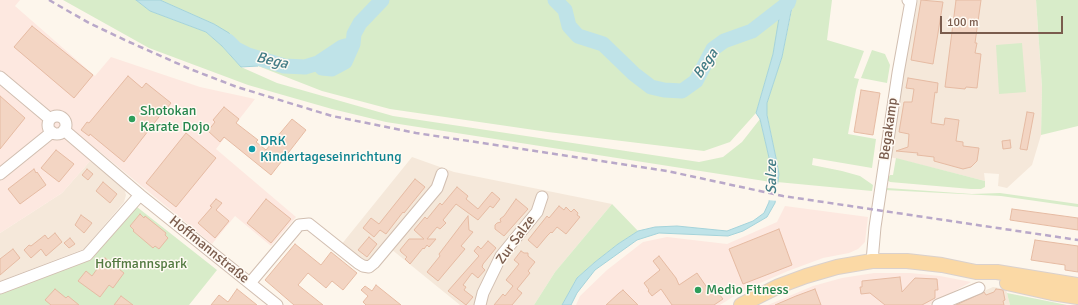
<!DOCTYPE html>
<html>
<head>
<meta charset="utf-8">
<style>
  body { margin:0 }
  #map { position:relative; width:1078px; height:305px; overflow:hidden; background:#fdf6ec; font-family:Signika,sans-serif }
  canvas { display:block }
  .scale { position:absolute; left:940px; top:16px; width:123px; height:18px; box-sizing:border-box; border:2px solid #7a5c4d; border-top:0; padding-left:5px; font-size:12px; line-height:14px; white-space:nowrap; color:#7a5c4d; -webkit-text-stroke:3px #fffaf3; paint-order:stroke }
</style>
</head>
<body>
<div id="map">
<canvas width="1078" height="305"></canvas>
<div class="scale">100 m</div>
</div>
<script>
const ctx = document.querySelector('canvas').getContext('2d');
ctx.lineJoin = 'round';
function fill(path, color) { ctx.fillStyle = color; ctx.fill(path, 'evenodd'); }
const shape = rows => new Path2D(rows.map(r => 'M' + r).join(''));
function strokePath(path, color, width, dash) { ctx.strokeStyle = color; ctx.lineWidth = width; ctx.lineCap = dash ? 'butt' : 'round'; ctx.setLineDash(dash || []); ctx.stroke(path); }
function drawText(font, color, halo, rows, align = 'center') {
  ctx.font = font + ' Signika,sans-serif'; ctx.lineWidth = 3; ctx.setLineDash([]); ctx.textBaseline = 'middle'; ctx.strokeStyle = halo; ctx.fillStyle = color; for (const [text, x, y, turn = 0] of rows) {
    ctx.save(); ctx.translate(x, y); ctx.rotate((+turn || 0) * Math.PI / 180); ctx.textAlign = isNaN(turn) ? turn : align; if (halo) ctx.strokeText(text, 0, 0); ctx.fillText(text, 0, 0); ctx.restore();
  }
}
const residential = shape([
  [918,0,1036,0,1042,87,1041,135,1032,165,1007,188,998,186,999,174,984,173,985,181,890,157,903,76],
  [412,157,454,172,612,204,555,272,534,305,460,305,391,249,368,261,361,260,341,245],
  [90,161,124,188,126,195,124,202,84,249,0,281,0,233,62,193],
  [993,287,1006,289,1010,305,953,305]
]);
const commercial = shape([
  [0,0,20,0,15,6,95,76,111,57,200,87,255,99,216,149,296,217,271,246,235,216,212,244,99,151,62,193,0,233],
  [785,206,868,217,865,242,858,249,849,253,823,258,788,271,744,290,720,305,576,305,580,296,607,270,643,242,667,237,727,244,777,222],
  [874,273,910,273,940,276,971,282,929,305,768,305,813,286,842,278]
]);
const green = shape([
  [63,0,136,0,150,11,206,32,222,46,241,67,277,83,393,116,699,162,723,157,742,142,760,119,770,162,771,182,386,122,332,109,248,85,149,48],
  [160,0,783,0,773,54,756,113,730,142,704,151,548,132,390,109,322,91,258,66,246,58,231,36,214,24],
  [794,0,832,0,827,40,864,51,854,78,859,79,856,90,848,134,876,139,872,168,813,158,812,165,842,171,860,176,873,185,872,191,777,182,779,174,776,158,767,114,767,103,782,57],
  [1036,0,1078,0,1078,126,1041,135,1042,87],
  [1022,43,1026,92,999,94,996,45],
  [872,50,885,54,890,65,887,83,861,78],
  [896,158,985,181,985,187,981,189,971,189,890,182,887,180,890,175,893,175],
  [887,188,972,194,1000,193,1078,204,1078,207,1001,196,884,190],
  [612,204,638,231,618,244,595,262,577,278,562,305,534,305,555,272],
  [137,207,217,270,189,305,0,305,0,293,88,260],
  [1007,293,1067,305,1010,305]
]);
const water = shape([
  [136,0,160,0,214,24,229,33,246,58,258,66,241,67,222,46,206,32,150,11,136,0],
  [793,2,782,57,767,103,767,115,776,158,779,174,775,203,767,217,743,231,728,236,659,233,637,240,595,270,577,293,571,305,562,305,577,278,595,262,618,244,638,231,655,227,677,226,727,231,753,221,764,213,769,202,771,182,770,162,760,119,756,113,773,54,780,12,793,2]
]);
const pier = shape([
  [769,182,779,184,778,201,767,200]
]);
const stream = shape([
  [787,9,788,3]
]);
const river = shape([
  [555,0,565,10,569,26,578,36,603,44,634,74,651,87,664,90,682,91,696,81,713,49,724,41,752,31,788,3,789,0],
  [228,41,236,49,248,55,284,66,305,67,318,63,342,47,353,44,354,34,360,23,382,0],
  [318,63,322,68,332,69,345,62,353,44]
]);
const building = shape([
  [921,0,943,2,933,64,911,60,921,0],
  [956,0,981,0,975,43,977,43,975,53,981,54,977,88,966,87,965,89,945,87,956,0],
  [32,26,93,75,74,98,14,47,32,26],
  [128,76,142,88,146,83,171,103,167,108,167,113,162,113,124,162,90,134,89,136,81,130,87,122,89,123,128,76],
  [908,78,938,83,937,93,935,92,931,123,944,125,945,118,959,120,956,141,963,142,963,146,979,148,977,161,971,167,963,169,934,161,934,157,917,155,918,153,896,151,908,147,909,134,899,132,904,102,912,102,914,89,906,88,908,78],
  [861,90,880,93,873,135,854,132,861,90],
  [0,96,25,118,0,149,0,96],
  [224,107,239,119,236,123,258,140,256,142,266,150,292,119,306,130,271,175,224,137,220,142,208,131,215,122,213,120,224,107],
  [1027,112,1034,113,1027,150,1020,149,1027,112],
  [186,133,216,158,176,207,146,183,186,133],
  [1010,140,1011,148,1003,149,1002,141,1010,140],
  [56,150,74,164,59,182,41,168,56,150],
  [34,169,36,173,37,172,46,185,20,204,8,189,34,169],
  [87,169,93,174,88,180,82,175,87,169],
  [415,179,425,187,404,213,403,212,386,234,380,230,374,237,363,228,371,218,379,224,415,179],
  [103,182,117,194,110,203,96,191,103,182],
  [457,187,468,196,466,199,478,209,492,192,500,199,493,208,490,206,478,220,456,204,443,220,446,223,440,229,437,227,427,239,436,239,429,247,427,245,424,249,423,248,410,264,405,259,407,257,401,252,400,250,409,239,424,239,414,230,425,217,427,219,440,203,442,205,457,187],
  [216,199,222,203,216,210,229,221,215,238,198,223,212,207,210,206,216,199],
  [266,199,291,219,271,243,247,223,266,199],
  [516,199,528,209,504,236,495,229,495,225,497,223,501,222,500,219,504,216,516,199],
  [559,206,564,210,566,207,571,212,574,209,578,213,577,215,580,217,566,234,557,227,552,233,551,232,547,236,537,248,528,240,547,216,549,218,559,206],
  [1012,209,1078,218,1078,230,1010,220,1012,209],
  [140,214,144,218,145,216,166,233,165,235,168,238,159,249,155,246,153,248,133,231,134,230,130,226,140,214],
  [81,215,92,223,84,233,75,225,81,215],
  [468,216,469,230,473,232,461,246,465,249,438,281,427,272,440,256,439,254,468,216],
  [779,229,792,265,743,284,729,249,779,229],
  [55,233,62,242,46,256,41,249,31,258,24,250,29,245,31,246,45,235,48,239,55,233],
  [369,237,377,244,367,257,358,250,369,237],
  [70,238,75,244,69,248,64,243,70,238],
  [1035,240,1078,246,1078,272,1065,270,1065,265,1031,260,1035,240],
  [488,241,496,248,483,264,482,267,485,270,478,278,472,273,463,285,466,287,464,290,473,297,466,305,448,291,479,256,474,251,478,246,481,249,488,241],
  [295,244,321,265,331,252,357,273,343,290,332,281,326,288,308,273,298,285,323,305,294,305,265,280,295,244],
  [13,249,20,258,0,275,0,259,13,249],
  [521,251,524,253,528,253,528,256,535,262,528,271,530,273,517,289,522,293,512,305,494,305,503,294,505,296,513,286,506,280,519,264,514,260,521,251],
  [659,256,676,278,679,285,697,273,708,289,713,286,723,299,714,305,672,305,661,289,652,296,648,291,649,290,644,283,660,270,653,261,659,256],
  [105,258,124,273,113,288,109,285,100,297,78,281,86,271,92,276,105,258],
  [900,277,902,292,915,278,937,279,938,290,935,290,935,298,922,305,885,305,870,293,861,294,860,287,862,287,862,281,900,277],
  [376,285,401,305,366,305,363,302,368,296,361,290,365,286,372,291,376,285],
  [55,289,66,298,68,296,79,305,51,305,45,300,55,289],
  [237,289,257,305,211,305,219,295,228,302,237,289],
  [815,289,821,305,775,305,796,296,815,289],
  [996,289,1003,290,1005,300,1003,301,1004,305,956,305,984,292,986,295,994,292,996,289],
  [623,290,638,305,606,305,619,293,623,290],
  [121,296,133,305,114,305,121,296]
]);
const minor = shape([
  [0,77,50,119],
  '48 125a9 9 0 1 1 18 0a9 9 0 1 1-18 0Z',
  [64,130,140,195,277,305],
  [0,174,52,132],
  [872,261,875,227,898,73,911,1,908,0],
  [250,283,299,225,309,224,358,263,363,266,369,267,374,263,437,188,442,174],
  [0,288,87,255,140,195],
  [480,305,483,293,501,256,537,212,542,197],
  [938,305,979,288]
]);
const major = shape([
  [1007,283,1052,293,1078,297],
  [741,305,779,286,806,276,837,267,872,261,907,261,942,265,976,272,997,272,1078,285]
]);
const rail = shape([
  [49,0,89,23,127,41,190,69,237,87,332,116,416,133,667,171,783,196,1078,240]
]);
const markers = [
  [132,119,4,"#2e9e5b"],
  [252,149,4,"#0f9aa8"],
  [698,290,4,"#2e9e5b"]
];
const leisureNames = [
  ["Shotokan",140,111],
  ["Karate Dojo",140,127],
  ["Medio Fitness",706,290]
];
const streetNames = [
  ["Begakamp",889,129,-82],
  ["Zur Salze",516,240,-54],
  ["Hoffmannstraße",209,250,39]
];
const cultureNames = [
  ["DRK",260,141],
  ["Kindertageseinrichtung",260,157]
];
const parkNames = [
  ["Hoffmannspark",141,264]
];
const waterNames = [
  ["Bega",272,61,13],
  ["Bega",706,64,-56],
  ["Salze",772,177,-90]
];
fill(residential, '#f5e8da');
fill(commercial, '#fde8e0');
fill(green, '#d8ecc9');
fill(water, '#bfe3e8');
strokePath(water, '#a5d3da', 1);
fill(pier, '#fdf6ec');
strokePath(stream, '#a5d3da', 2.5);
strokePath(river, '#bfe3e8', 15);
fill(building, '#f3d5c3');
strokePath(building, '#e6bba3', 1);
strokePath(minor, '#d1beb0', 13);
strokePath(major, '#dad1cd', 16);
strokePath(minor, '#fff', 11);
strokePath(major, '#fbd9a5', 14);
strokePath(rail, '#b9a8c9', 2.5, [6, 4]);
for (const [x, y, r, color] of markers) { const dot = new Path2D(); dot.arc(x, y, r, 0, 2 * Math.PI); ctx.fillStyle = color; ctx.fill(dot); strokePath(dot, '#fffaf3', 1.5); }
drawText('14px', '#27864d', '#fffaf3', leisureNames, 'left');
drawText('14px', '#7a5c4d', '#fffaf3', streetNames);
drawText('14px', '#0d838f', '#fffaf3', cultureNames, 'left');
drawText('14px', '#537a41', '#fffaf3', parkNames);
drawText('italic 15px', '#437c86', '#fffaf3', waterNames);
</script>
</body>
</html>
